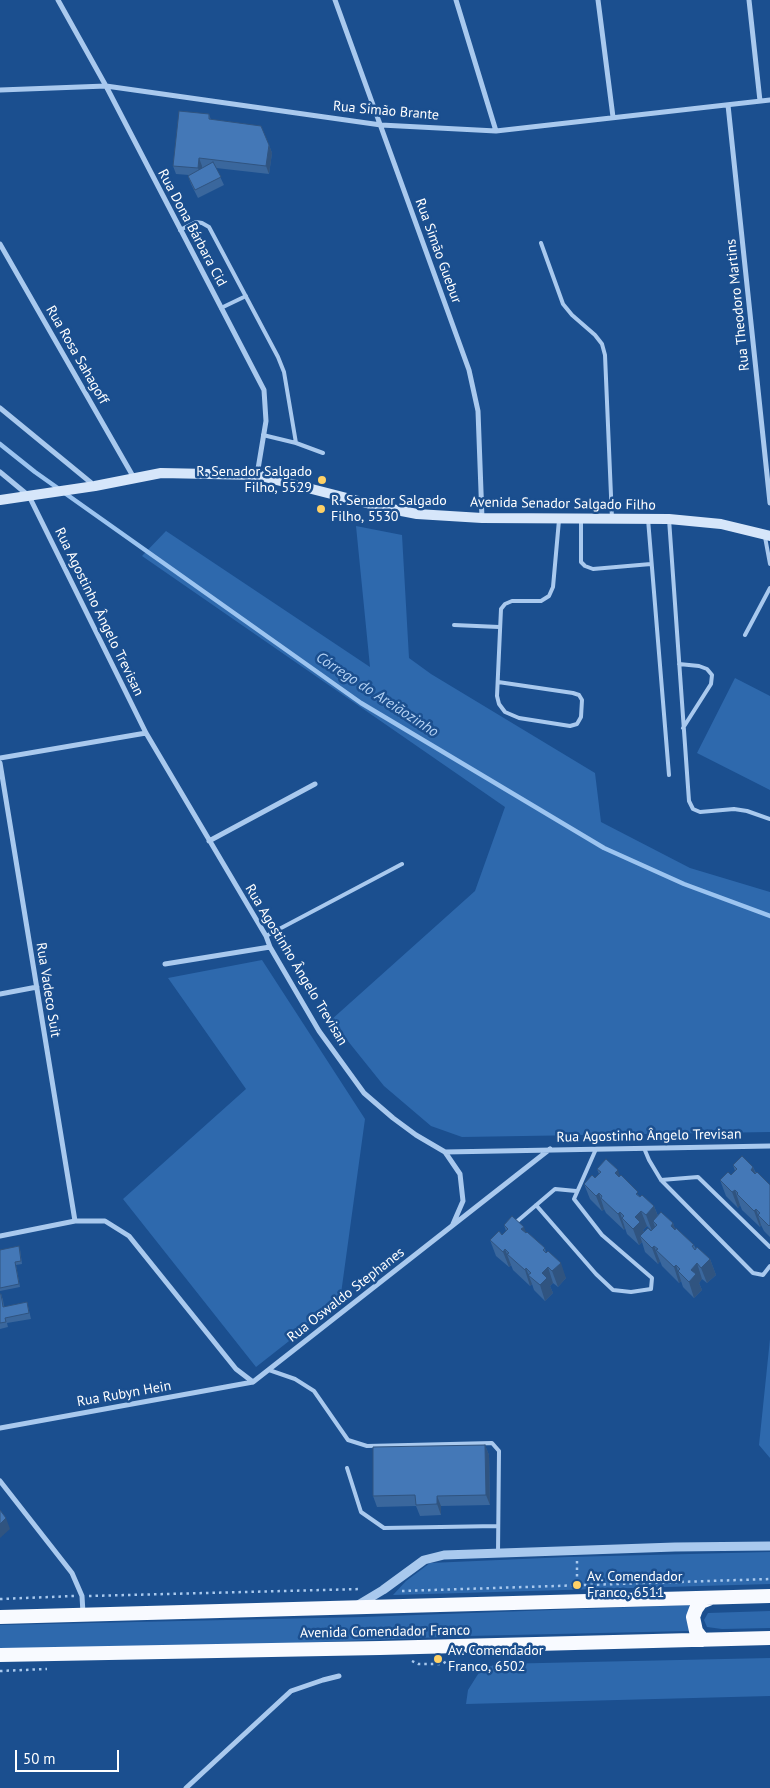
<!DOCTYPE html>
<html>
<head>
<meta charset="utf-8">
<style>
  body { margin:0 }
  #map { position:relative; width:770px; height:1788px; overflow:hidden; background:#1b4f8f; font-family:"PT Sans",sans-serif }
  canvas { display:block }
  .scale { position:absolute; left:15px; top:1750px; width:104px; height:22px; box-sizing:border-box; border:2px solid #fff; border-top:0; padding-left:6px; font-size:15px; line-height:18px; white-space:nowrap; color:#fff; -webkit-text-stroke:4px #1b4f8f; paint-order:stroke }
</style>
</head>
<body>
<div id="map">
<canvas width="770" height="1788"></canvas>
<div class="scale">50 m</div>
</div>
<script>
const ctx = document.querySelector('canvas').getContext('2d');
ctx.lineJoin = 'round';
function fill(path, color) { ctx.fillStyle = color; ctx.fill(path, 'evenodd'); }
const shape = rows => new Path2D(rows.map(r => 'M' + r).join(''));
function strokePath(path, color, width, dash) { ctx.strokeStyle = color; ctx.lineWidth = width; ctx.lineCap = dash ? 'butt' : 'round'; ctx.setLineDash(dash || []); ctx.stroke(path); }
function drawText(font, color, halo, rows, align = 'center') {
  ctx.font = font + ' "PT Sans",sans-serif'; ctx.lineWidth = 5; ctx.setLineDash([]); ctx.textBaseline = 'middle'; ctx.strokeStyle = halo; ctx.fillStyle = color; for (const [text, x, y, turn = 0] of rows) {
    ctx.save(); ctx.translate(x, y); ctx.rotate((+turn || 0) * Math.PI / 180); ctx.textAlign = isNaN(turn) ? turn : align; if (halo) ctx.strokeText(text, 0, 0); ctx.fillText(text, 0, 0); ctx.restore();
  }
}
const green = shape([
  [356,526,402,535,409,658,431,674,595,773,601,822,690,868,770,892,770,1132,462,1137,431,1126,384,1086,331,1020,475,891,505,807,142,556,166,531,370,667],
  [735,678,770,696,770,790,697,753],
  [262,960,365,1119,340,1301,256,1367,123,1199,246,1089,168,978],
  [770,1339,770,1458,759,1445],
  [770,1552,770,1584,393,1595,406,1581,430,1563,568,1557],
  [689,1605,692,1610,692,1629,688,1631,468,1636,0,1655,0,1625,362,1617],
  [770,1611,770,1628,722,1629,707,1627,704,1620,708,1613],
  [770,1658,770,1696,466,1704,468,1690,480,1671,496,1664]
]);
const stream = shape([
  [0,444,35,472,361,703,604,848,684,884,770,916]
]);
const path = shape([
  [577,1561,577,1585],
  [402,1591,770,1579],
  [89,1596,361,1589],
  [0,1599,74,1596],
  [412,1661,418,1664,442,1664,447,1661],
  [0,1671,47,1669]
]);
const service = shape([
  [180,230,196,222,202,223,209,227,278,357,284,372,296,443],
  [541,243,563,304,572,315,595,335,602,344,605,355,612,519],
  [221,308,246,296],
  [263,435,296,443,323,453],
  [648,519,669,775],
  [669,519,689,801,693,809,700,812,734,809,747,811,770,819],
  [581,520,581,562,585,566,593,569,651,564],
  [765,537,770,564],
  [454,625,499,627],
  [745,635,770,588],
  [679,664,699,666,707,669,712,675,711,684,683,728],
  [498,682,573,693,579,695,582,700,581,717,577,724,570,726,519,718,505,712,499,704,497,696,501,609,505,604,512,601,541,601,549,596,553,587,559,520],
  [266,936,402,864],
  [644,1148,649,1160,661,1180,753,1273,763,1275,770,1266],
  [661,1180,698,1177,770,1247],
  [536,1205,596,1274,613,1290,631,1292,651,1289,652,1278,602,1235,574,1199,596,1149],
  [514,1224,555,1189,576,1191],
  [269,1370,295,1379,314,1391,348,1440,367,1446,492,1443,499,1451,498,1553],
  [347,1468,361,1512,384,1528,497,1526]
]);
const minor = shape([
  [58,0,106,86,264,390,266,421,257,475],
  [335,0,469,370,478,411,482,518],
  [456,0,496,131],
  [598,0,613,117],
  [749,0,760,101],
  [0,90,106,86,381,125,496,131,770,100],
  [728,105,770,503],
  [0,244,134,478],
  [0,408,95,486],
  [0,472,29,496,146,733,266,936,270,947,319,1031,364,1093,393,1118,416,1135,445,1152,770,1146],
  [0,758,146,733],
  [0,763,75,1221],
  [209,841,315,784],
  [165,964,270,947],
  [0,994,37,987],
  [445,1152,460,1174,463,1201,453,1224],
  [0,1236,75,1221,105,1221,129,1236,236,1369,253,1382],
  [0,1428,253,1382,550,1149],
  [0,1481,72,1573,82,1596,83,1613],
  [186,1788,291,1691,323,1680,339,1676]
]);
const tertiary = shape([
  [358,1605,383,1590,424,1560,444,1555,675,1547,770,1546]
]);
const secondary = shape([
  [0,500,95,486,161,473,257,475,386,508,417,514,482,518,669,519,721,524,770,536]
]);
const trunk = shape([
  [0,1617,770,1596],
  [703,1640,696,1631,693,1617,696,1609,701,1602,711,1598],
  [0,1655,380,1648,770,1638]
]);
const wall = shape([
  [209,114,211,120,269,145,272,153,269,174,216,168,224,185,198,198,191,184,188,176,189,175,176,174,173,166],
  [733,1165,753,1167,756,1173,770,1185,770,1237,764,1231,761,1225,760,1227,742,1210,740,1205,738,1208,726,1196,720,1180,731,1175,735,1171],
  [597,1169,620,1176,640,1197,654,1206,658,1216,673,1223,675,1229,694,1245,696,1249,710,1259,716,1275,707,1283,702,1279,699,1283,702,1290,694,1298,683,1287,681,1281,679,1283,662,1266,660,1261,658,1264,645,1252,642,1242,639,1245,627,1234,625,1228,624,1230,606,1213,604,1209,602,1211,590,1199,584,1184,595,1178,599,1174],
  [647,1226,652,1231,651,1231,644,1232,643,1230],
  [504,1225,526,1233,545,1248,546,1253,566,1278,558,1287,553,1283,550,1286,553,1293,545,1301,534,1290,532,1284,530,1286,513,1270,511,1265,509,1267,496,1256,490,1240,502,1235,506,1231],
  [20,1249,22,1264,16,1265,20,1287,0,1291,0,1250],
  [0,1294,1,1294,3,1300,4,1307,27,1302,31,1319,7,1323,8,1327,0,1329],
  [485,1445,489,1455,490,1505,441,1506,441,1515,420,1516,416,1506,377,1507,373,1496]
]);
const shadedWall = shape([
  [269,145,272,153,269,174,266,166],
  [199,158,202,166,201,176,198,168],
  [753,1167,759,1183,751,1170],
  [618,1170,623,1186,615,1173],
  [735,1190,740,1205,738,1208,732,1192],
  [599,1193,604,1209,602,1211,596,1196],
  [654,1206,660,1222,653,1221,655,1227,652,1231,646,1215],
  [756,1209,761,1225,760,1227,754,1211],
  [641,1211,647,1226,643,1230,646,1237,640,1236,642,1242,639,1245,633,1229,635,1217],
  [620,1212,625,1228,624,1230,618,1214],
  [673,1223,679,1239,671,1226],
  [524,1227,530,1242,521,1229],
  [654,1246,660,1261,658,1264,652,1248],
  [505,1249,511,1265,509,1267,503,1252],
  [710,1259,716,1275,707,1283,701,1268],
  [561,1263,566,1278,558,1287,552,1271],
  [697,1263,702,1279,699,1283,702,1290,694,1298,689,1282,691,1270],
  [676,1265,681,1281,679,1283,674,1267],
  [548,1267,553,1283,550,1286,553,1293,545,1301,540,1285,542,1273],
  [526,1268,532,1284,530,1286,525,1270],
  [485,1445,489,1455,490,1505,486,1495],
  [437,1496,441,1506,441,1515,437,1504],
  [6,1518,10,1529,0,1538,0,1524]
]);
const building = shape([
  [179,111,209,114,209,119,261,126,269,145,266,166,199,158,198,168,173,166,179,111],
  [213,162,221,177,195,190,188,176,213,162],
  [742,1156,753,1167,751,1170,755,1174,757,1172,770,1185,770,1225,769,1226,758,1215,760,1213,756,1209,754,1211,737,1194,738,1193,735,1190,732,1192,720,1180,728,1172,731,1175,737,1169,733,1165,742,1156],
  [606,1159,618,1170,615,1173,619,1177,621,1175,638,1192,636,1194,640,1197,642,1195,654,1206,646,1215,641,1211,635,1217,640,1222,633,1229,622,1218,624,1216,620,1212,618,1214,601,1198,602,1196,599,1193,596,1196,584,1184,592,1175,595,1178,601,1172,597,1169,606,1159],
  [661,1212,673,1223,671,1226,675,1230,676,1228,694,1245,692,1246,695,1250,697,1247,710,1259,701,1268,697,1263,691,1270,696,1274,689,1282,678,1271,680,1269,676,1265,674,1267,656,1250,658,1249,654,1246,652,1248,640,1236,648,1228,651,1231,657,1225,653,1221,661,1212],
  [512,1216,524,1227,521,1229,526,1233,527,1232,545,1248,543,1250,546,1253,548,1251,561,1263,552,1271,548,1267,542,1273,547,1278,540,1285,528,1275,531,1273,526,1268,525,1270,507,1254,509,1253,505,1249,503,1252,490,1240,499,1231,502,1235,508,1229,504,1225,512,1216],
  [19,1246,21,1261,15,1262,19,1284,0,1288,0,1250,19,1246],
  [0,1294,1,1294,3,1307,27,1302,29,1313,5,1318,6,1322,0,1323,0,1294],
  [485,1445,486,1495,437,1496,437,1504,416,1505,415,1495,373,1496,373,1447,485,1445],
  [0,1510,6,1518,0,1524,0,1510]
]);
const markers = [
  [322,480,5,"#ffd166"],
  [321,509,5,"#ffd166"],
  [577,1585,5,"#ffd166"],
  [438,1659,5,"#ffd166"]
];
const streetNames = [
  ["Rua Simão Brante",386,111,5],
  ["Rua Dona Bárbara Cid",192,228,62],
  ["Rua Simão Guebur",438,251,70],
  ["Rua Theodoro Martins",738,305,-96],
  ["Rua Rosa Sahagoff",77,355,60],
  ["Avenida Senador Salgado Filho",563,504,1],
  ["Rua Agostinho Ângelo Trevisan",99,612,64],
  ["Rua Agostinho Ângelo Trevisan",296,965,59],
  ["Rua Vadeco Suit",48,990,81],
  ["Rua Agostinho Ângelo Trevisan",649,1136,-1],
  ["Rua Oswaldo Stephanes",346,1295,-38],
  ["Rua Rubyn Hein",124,1394,-10],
  ["Avenida Comendador Franco",385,1632,-1]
];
const poiNames = [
  ["R. Senador Salgado",312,472,"right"],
  ["Filho, 5529",312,488,"right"],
  ["R. Senador Salgado",331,501],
  ["Filho, 5530",331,517],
  ["Av. Comendador",587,1577],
  ["Franco, 6511",587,1593],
  ["Av. Comendador",448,1651],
  ["Franco, 6502",448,1667]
];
const waterNames = [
  ["Córrego do Areiãozinho",377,695,33]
];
fill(green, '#2e69ad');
strokePath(stream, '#9cc4f0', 4.5);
strokePath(path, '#a9c9ee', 2.5, [2.5, 4]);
strokePath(service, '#a9c9ee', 4);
strokePath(minor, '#a9c9ee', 5);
strokePath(tertiary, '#a9c9ee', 9);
strokePath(secondary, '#d6e6fa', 10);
strokePath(trunk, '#f8faff', 14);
fill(wall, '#3a679d');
fill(shadedWall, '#305480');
fill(building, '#4478b7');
strokePath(building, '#305480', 1);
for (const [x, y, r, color] of markers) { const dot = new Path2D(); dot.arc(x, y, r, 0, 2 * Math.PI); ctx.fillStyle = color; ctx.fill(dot); strokePath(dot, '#1b4f8f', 2); }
drawText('14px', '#fff', '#1b4f8f', streetNames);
drawText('14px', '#fff', '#1b4f8f', poiNames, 'left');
drawText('italic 15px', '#b5d3f5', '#1b4f8f', waterNames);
</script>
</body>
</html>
